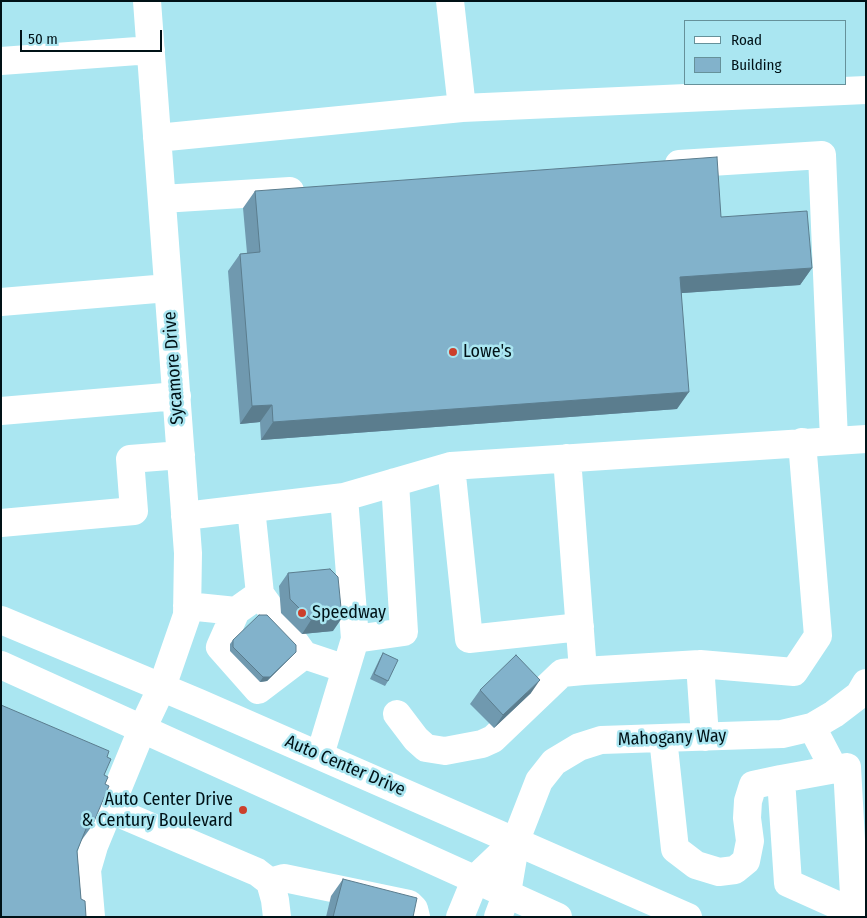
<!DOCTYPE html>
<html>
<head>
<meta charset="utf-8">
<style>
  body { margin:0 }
  #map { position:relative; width:867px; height:918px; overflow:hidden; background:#aae6f1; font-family:"Fira Sans Condensed",sans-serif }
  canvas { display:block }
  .frame { position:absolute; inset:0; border:2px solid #001217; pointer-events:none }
  .legend { position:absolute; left:684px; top:20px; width:162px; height:65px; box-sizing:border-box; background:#aae6f1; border:1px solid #66919a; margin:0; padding:6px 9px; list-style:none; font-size:15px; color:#001217 }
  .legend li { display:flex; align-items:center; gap:10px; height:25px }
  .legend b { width:25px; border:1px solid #66919a }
  .scale { position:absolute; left:20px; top:30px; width:142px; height:22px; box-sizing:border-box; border:2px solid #001217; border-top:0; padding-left:6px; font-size:15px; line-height:18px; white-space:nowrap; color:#001217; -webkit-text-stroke:4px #aae6f1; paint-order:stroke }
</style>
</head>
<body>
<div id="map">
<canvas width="867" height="918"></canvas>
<div class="frame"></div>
<ul class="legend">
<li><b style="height:6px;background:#fff"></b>Road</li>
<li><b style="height:14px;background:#82b2cb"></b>Building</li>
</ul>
<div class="scale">50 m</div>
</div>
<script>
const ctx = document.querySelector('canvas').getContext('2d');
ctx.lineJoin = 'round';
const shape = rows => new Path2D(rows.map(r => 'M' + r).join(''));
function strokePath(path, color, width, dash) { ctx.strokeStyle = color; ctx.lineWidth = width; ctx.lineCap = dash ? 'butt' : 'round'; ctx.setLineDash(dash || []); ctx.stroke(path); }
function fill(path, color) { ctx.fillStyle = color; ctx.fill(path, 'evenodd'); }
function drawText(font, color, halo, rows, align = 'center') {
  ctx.font = font + ' "Fira Sans Condensed",sans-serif'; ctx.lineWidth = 5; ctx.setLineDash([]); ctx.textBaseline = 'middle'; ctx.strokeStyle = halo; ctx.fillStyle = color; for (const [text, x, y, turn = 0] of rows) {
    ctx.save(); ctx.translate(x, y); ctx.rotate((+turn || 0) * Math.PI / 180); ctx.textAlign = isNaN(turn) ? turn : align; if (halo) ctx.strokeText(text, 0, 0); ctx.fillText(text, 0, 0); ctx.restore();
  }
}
const minor = shape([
  [450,1,462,108],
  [1,61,151,50],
  [157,138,462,108,866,90],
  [679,164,822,155,834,440],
  [162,199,290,191],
  [1,302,168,288],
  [1,411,177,396],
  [567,458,583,671,700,664,794,672,818,636,802,442],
  [451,466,469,639,580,627],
  [251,508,260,594],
  [185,516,344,497,451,466,866,439],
  [1,523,134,511,130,459,181,455],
  [187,606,236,611,220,647,258,690,304,655,260,594,236,611],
  [355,639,404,632,395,482],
  [304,655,346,669],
  [700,664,705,737],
  [397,714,416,739,426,748,445,751,482,744,493,739,562,673,583,671],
  [812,727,834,769],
  [663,738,675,849,696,865,719,872,735,870,746,861,750,841,747,818,748,801,753,785,781,779,847,767,855,913,788,883,781,779],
  [320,755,355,639,344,497],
  [109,809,257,872,270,882,275,900,277,917],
  [270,882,284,878,409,904,414,909,416,917],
  [91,917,87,870,94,846,143,727,162,687,187,615,188,553,147,1],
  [460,917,476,878,516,840],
  [498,917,507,893,516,840,539,781,554,762,579,747,601,740,782,734,812,727,834,714,859,695,866,683]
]);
const major = shape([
  [1,620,199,703,688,917],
  [1,665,558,917]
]);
const wall = shape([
  [255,191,721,217,812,268,800,285,682,293,677,409,261,440,260,422,240,424,228,271,240,254,247,253,243,208],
  [288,573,333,631,302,634,281,613,279,586],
  [233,640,292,656,267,681,260,682,230,651,230,644],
  [383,653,388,681,385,686,370,679,380,658],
  [480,690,531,693,494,728,470,704],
  [107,757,104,775,105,784,92,826,81,841,77,851,81,899,1,917],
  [343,879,413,917,326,917,331,896]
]);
const shadedWall = shape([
  [812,268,800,285,668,294,680,277],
  [689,392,677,409,261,440,273,422],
  [272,405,260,422,240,424,252,406],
  [342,618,333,631,302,634,311,620],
  [296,652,267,681,260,682,263,677],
  [540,680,531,693,494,728,503,715]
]);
const building = shape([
  [717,157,721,217,807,211,812,268,680,277,689,392,273,422,272,405,252,406,240,254,260,252,255,191,717,157],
  [330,569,338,577,342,618,311,620,290,599,288,573,330,569],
  [259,615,267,615,296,645,296,652,270,677,263,677,233,647,233,640,259,615],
  [383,653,398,660,388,681,374,674,383,653],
  [516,655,540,680,503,715,480,690,516,655],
  [1,705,109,751,107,757,111,759,104,775,108,777,105,784,109,786,92,826,88,824,77,851,81,899,85,901,86,917,1,917,1,705],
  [343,879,417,898,413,917,333,917,343,879]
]);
const markers = [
  [453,352,5,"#cc402c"],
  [302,613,5,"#cc402c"],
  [243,810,5,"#cc402c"]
];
const poiNames = [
  ["Lowe's",463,352],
  ["Speedway",312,613],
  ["Auto Center Drive",233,800,"right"],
  ["& Century Boulevard",233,821,"right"]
];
const streetNames = [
  ["Sycamore Drive",174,368,-94],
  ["Mahogany Way",672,738,-2],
  ["Auto Center Drive",345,766,23]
];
strokePath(minor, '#fff', 28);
strokePath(major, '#fff', 28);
fill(wall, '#7099af');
fill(shadedWall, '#5b7d8e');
fill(building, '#82b2cb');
strokePath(building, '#5b7d8e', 1);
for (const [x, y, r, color] of markers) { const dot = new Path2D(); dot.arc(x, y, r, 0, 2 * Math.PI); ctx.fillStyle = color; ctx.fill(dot); strokePath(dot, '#aae6f1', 2); }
drawText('18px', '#001217', '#aae6f1', poiNames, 'left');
drawText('18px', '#001217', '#aae6f1', streetNames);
</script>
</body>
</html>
